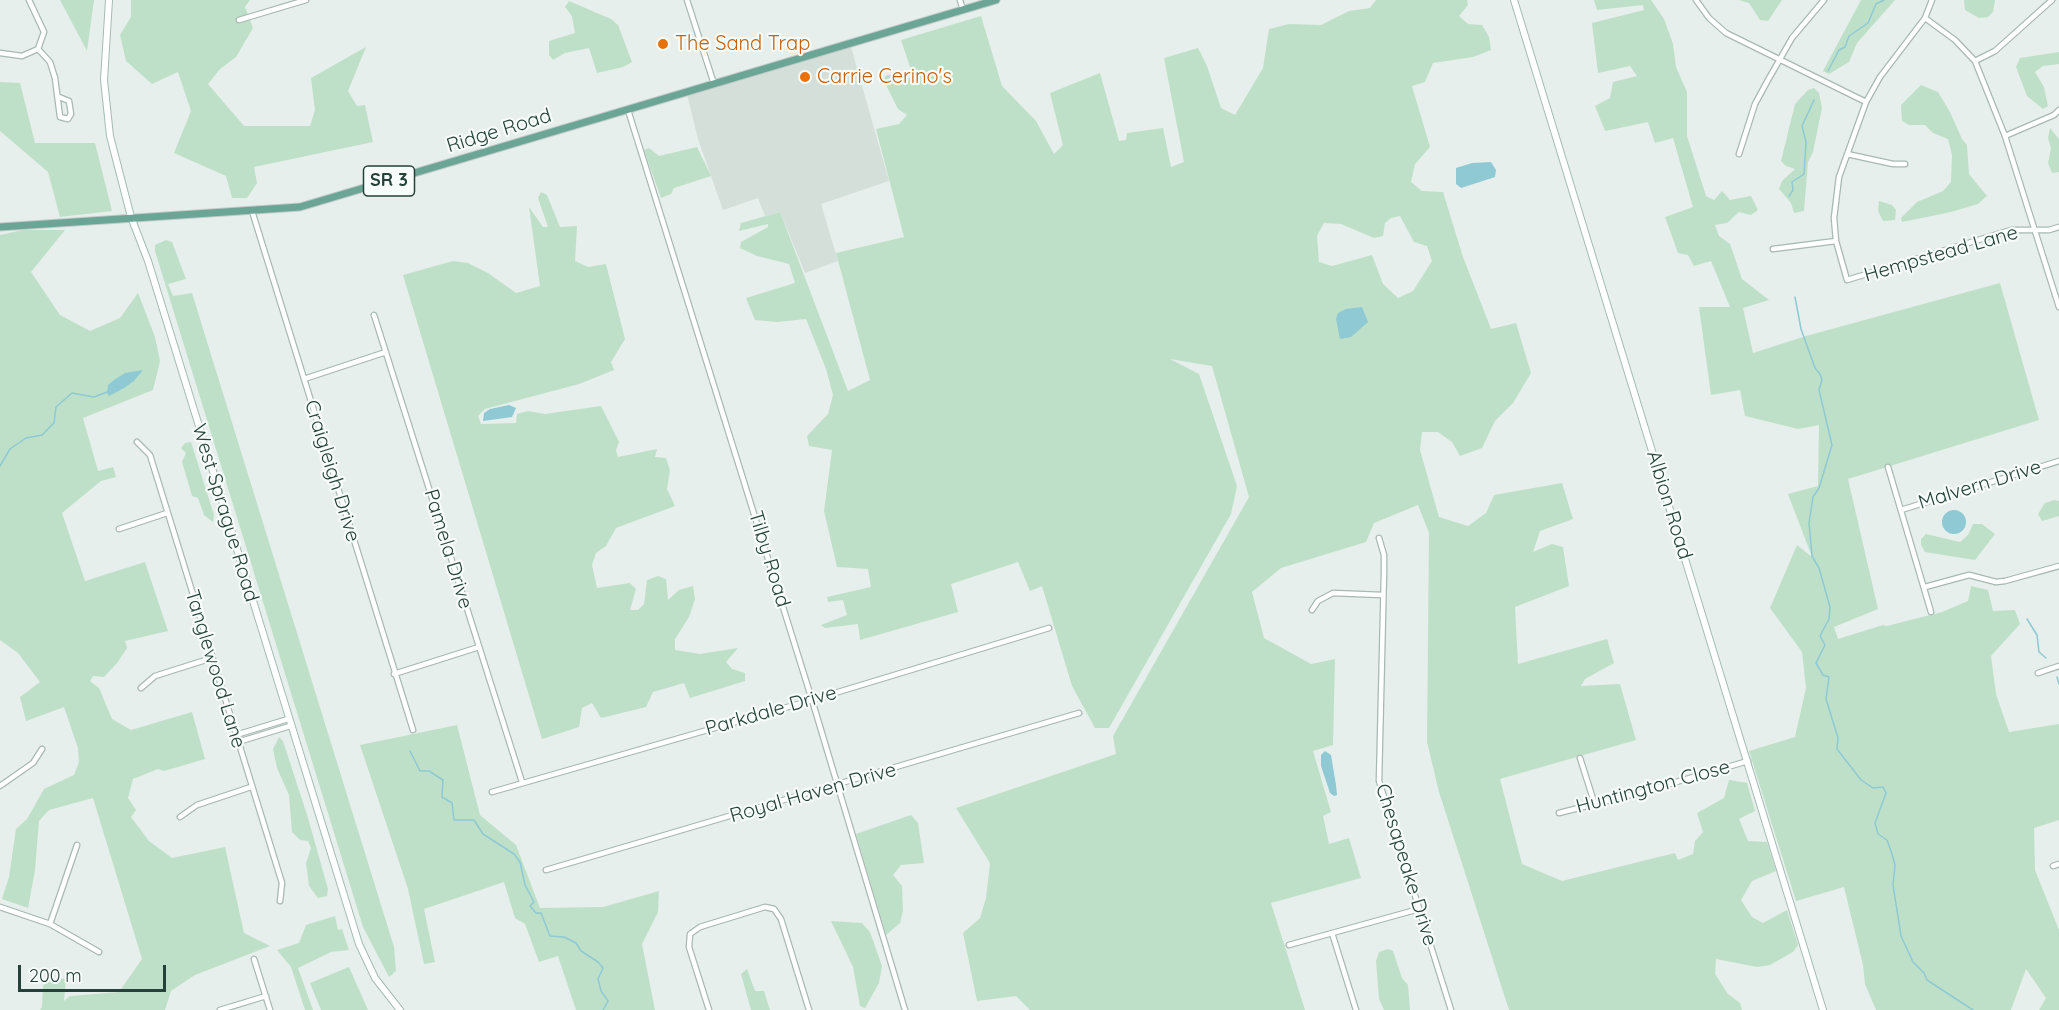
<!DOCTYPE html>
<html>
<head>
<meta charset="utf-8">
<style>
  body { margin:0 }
  #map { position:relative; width:2059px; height:1010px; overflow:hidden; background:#e6efeb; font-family:Quicksand,sans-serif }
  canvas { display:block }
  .scale { position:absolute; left:18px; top:965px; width:148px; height:27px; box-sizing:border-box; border:3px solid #24423a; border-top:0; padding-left:8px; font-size:18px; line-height:21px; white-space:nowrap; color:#24423a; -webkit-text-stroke:4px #f7fbf9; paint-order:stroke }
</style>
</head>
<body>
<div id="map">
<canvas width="2059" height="1010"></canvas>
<div class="scale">200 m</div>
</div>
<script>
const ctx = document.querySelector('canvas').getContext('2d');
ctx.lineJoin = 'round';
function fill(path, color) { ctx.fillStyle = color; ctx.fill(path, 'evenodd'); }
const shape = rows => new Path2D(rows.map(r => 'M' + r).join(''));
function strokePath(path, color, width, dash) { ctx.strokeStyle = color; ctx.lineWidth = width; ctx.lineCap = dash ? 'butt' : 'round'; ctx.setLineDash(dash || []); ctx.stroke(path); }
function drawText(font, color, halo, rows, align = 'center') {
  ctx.font = font + ' Quicksand,sans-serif'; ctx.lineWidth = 4.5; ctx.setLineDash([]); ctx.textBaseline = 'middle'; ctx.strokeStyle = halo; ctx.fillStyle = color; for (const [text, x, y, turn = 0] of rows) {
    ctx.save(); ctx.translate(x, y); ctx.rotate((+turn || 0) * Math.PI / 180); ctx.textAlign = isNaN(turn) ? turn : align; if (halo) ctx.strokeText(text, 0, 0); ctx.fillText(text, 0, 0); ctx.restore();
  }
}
const built = shape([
  [851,47,889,181,821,204,838,261,805,273,780,212,765,216,758,198,723,210,698,139,687,94]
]);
const green = shape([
  [60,0,94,0,87,51],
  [131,0,250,0,245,7,253,28,236,57,220,69,208,84,244,126,310,126,315,110,311,78,366,47,348,91,357,106,365,105,373,142,254,167,257,183,247,198,232,198,226,176,174,153,191,111,178,72,152,84,126,61,120,35,131,17],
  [1376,0,1467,0,1468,5,1459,16,1468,24,1482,25,1489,37,1491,50,1473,57,1433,63,1425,82,1412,86,1430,147,1415,164,1411,182,1422,191,1443,192,1463,257,1491,329,1516,323,1531,373,1513,403,1495,421,1482,448,1460,456,1452,442,1438,432,1422,432,1420,450,1439,517,1468,526,1486,513,1494,495,1562,483,1573,519,1540,531,1533,552,1552,544,1563,547,1569,586,1515,607,1518,664,1607,639,1614,663,1585,679,1581,686,1620,684,1636,740,1500,779,1522,864,1562,881,1675,853,1678,860,1693,854,1695,841,1703,832,1697,813,1724,798,1729,780,1747,783,1755,811,1739,819,1748,841,1767,842,1776,871,1752,881,1741,900,1752,917,1763,923,1787,910,1798,945,1793,952,1770,965,1757,967,1716,959,1715,974,1728,994,1740,1003,1742,1010,1509,1010,1439,792,1427,742,1429,533,1418,505,1374,523,1366,542,1281,568,1252,592,1264,638,1311,664,1335,659,1333,745,1313,751,1331,812,1323,816,1329,844,1349,838,1361,878,1271,903,1305,1010,1030,1010,1016,996,977,1001,963,933,980,918,986,898,990,863,956,808,1116,754,1113,736,1249,497,1212,366,1170,359,1199,374,1237,486,1231,514,1109,728,1095,728,1072,686,1042,586,1030,591,1018,562,951,584,958,612,860,640,858,624,825,628,821,625,847,615,843,600,828,602,827,597,871,587,868,569,837,567,824,511,832,450,809,446,807,436,828,414,833,395,826,369,806,319,777,322,755,320,746,298,795,283,789,264,757,256,740,248,741,242,768,227,768,224,739,231,741,223,780,212,848,391,870,380,836,253,904,237,876,129,899,124,907,115,898,109,883,79,887,75,892,75,904,81,913,76,901,40,981,16,1002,86,1036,121,1054,154,1063,145,1050,93,1100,73,1119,141,1126,140,1127,133,1163,128,1171,167,1184,162,1164,58,1198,48,1207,66,1221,108,1235,115,1263,68,1269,29,1289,24,1321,25,1349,11,1370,8],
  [1400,216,1414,242,1427,246,1432,261,1413,291,1398,298,1383,284,1372,255,1332,266,1319,262,1317,236,1324,223,1341,224,1374,238,1383,236,1385,223,1391,218],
  [1594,0,1651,0,1664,19,1673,44,1676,67,1687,92,1687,136,1706,196,1714,200,1722,191,1730,200,1751,196,1758,210,1751,215,1739,212,1727,223,1715,225,1719,236,1730,244,1742,279,1769,300,1743,308,1753,353,1806,336,2000,283,2039,420,1848,479,1878,609,1834,627,1838,639,1883,625,1887,626,1942,612,1968,601,1971,586,1988,590,1993,611,2015,610,2020,624,1991,656,1996,694,2009,732,2059,724,2059,820,2034,828,2035,870,2059,930,2059,1010,2039,1010,2046,998,2026,969,2011,1010,1876,1010,1865,984,1863,965,1844,887,1796,901,1749,751,1795,737,1806,688,1802,652,1770,608,1797,545,1812,557,1788,494,1818,486,1819,425,1798,429,1745,416,1740,390,1711,395,1699,307,1730,307,1711,261,1694,266,1688,255,1678,253,1665,217,1693,207,1673,138,1655,143,1648,122,1605,131,1595,106,1610,98,1613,82,1637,76,1630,66,1598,73,1592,23,1644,10,1643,5,1597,10],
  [1739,0,1782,0,1768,21,1760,20,1749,3],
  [1861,0,1895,0,1857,43,1849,62,1829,74,1823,71],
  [1964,0,1995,0,1993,12,1988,17,1979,18,1965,10],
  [569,1,611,19,618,25,632,62,623,67,597,73,589,48,565,53,553,60,549,55,549,41,575,33,572,16,565,7],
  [2059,52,2059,64,2043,66,2035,72,2044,87,2048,106,2043,109,2027,96,2016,67,2020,58],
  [0,82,20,83,35,143,95,143,112,211,60,217,48,172,0,131],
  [1921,85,1938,92,1950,112,1962,139,1967,145,1969,174,1987,196,1978,204,1951,212,1902,222,1901,218,1917,202,1943,191,1951,182,1952,155,1948,139,1933,133,1925,125,1909,125,1902,121,1901,105],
  [1814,88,1819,93,1822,108,1813,152,1808,162,1804,211,1794,213,1791,203,1779,189,1782,181,1795,169,1786,166,1781,161,1795,104,1808,90],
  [2050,128,2059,139,2059,172,2052,173,2048,163,2051,148,2048,138],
  [697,147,711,176,674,188,671,194,661,198,644,150,649,148,659,156],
  [541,192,547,195,560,227,577,226,575,261,588,267,606,264,625,339,611,362,614,370,579,384,485,409,478,416,481,424,516,423,517,414,528,411,545,414,601,406,619,442,616,450,618,457,657,449,655,457,666,458,670,470,667,489,675,506,616,528,606,546,596,553,592,565,597,588,630,583,636,589,630,610,638,610,644,604,647,580,658,576,666,579,668,600,679,590,693,586,695,599,689,617,675,639,675,650,700,654,738,648,726,662,732,669,745,673,745,681,690,698,684,683,653,692,646,707,601,718,592,703,582,708,579,727,542,739,403,275,453,261,468,263,488,273,516,293,540,286,529,207,543,227,548,227,538,198],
  [1879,201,1892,205,1896,210,1895,220,1883,221,1878,211],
  [23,230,65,230,31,272,60,315,90,331,120,318,138,293,155,337,160,361,153,390,83,418,98,471,113,467,116,477,101,481,62,513,85,581,145,562,168,631,125,641,127,648,117,663,104,677,93,676,90,681,99,688,112,719,131,730,192,712,205,759,164,771,158,769,133,779,128,798,136,810,131,817,149,841,172,858,225,847,244,933,270,946,195,975,171,991,165,1010,40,1010,42,1007,43,986,47,982,66,978,64,1001,70,996,119,992,142,959,93,798,49,810,39,821,35,870,28,908,2,899,9,877,16,829,27,819,44,789,74,775,79,762,78,748,64,707,26,721,20,697,40,682,18,653,0,640,0,235],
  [166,240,172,242,186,279,168,284,173,296,192,293,394,947,396,971,389,977,363,927,155,251,155,245],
  [191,442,214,515,213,522,204,515,198,498,192,496,182,462,186,453,181,448,185,443],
  [2054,500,2059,501,2059,516,2042,521,2038,514,2045,503],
  [1973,524,1982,524,1995,534,1975,560,1931,553,1925,552,1921,545,1921,539,1926,534,1960,542,1968,535],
  [457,725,480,815,516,845,540,908,603,907,659,891,658,912,642,944,655,1010,576,1010,558,956,539,962,525,924,515,918,504,882,424,909,435,962,424,964,408,889,360,745],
  [279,737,283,741,308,818,328,889,327,896,318,898,309,886,306,863,311,848,308,841,300,840,292,832,289,795,277,768,273,749],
  [911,815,918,823,924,863,901,865,893,875,902,886,903,911,900,923,886,935,856,834],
  [335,916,338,930,342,929,349,950,331,952,298,968,313,1010,305,1010,291,967,277,950,299,943,306,925],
  [831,921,862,923,870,932,882,966,879,983,865,1008,860,1006,853,967],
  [1388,949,1393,951,1402,978,1408,985,1410,1010,1384,1010,1379,999,1376,961,1379,952],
  [349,967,368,1010,321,1010,310,983],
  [747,969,755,991,764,991,770,1010,751,1010,741,974]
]);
const water = shape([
  [1491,162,1496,170,1495,177,1461,188,1456,184,1456,168,1472,163],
  [1362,307,1368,322,1351,337,1340,339,1336,319,1338,313,1346,309],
  [143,370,134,381,124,388,109,396,107,393,108,385,114,380,125,373],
  [509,405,516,408,512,417,483,421,484,413,490,409],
  '1942 522a12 12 0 1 1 24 0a12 12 0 1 1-24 0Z',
  [1325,751,1331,755,1336,785,1337,795,1334,796,1330,793,1321,766,1321,755]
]);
const stream = shape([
  [1828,71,1839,50,1845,47,1849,36,1868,23,1876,4,1884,0],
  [1789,196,1793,190,1792,182,1804,174,1806,142,1802,126,1814,100],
  [1795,297,1801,329,1815,368,1820,374,1822,380,1819,390,1832,445,1819,488,1813,497,1809,523,1812,556,1819,568,1830,607,1829,619,1820,636,1825,645,1816,663,1823,675,1829,677,1826,699,1838,738,1837,749,1861,780,1873,788,1883,787,1886,793,1875,823,1878,834,1887,840,1892,854,1895,865,1893,885,1901,936,1913,962,1924,973,1927,980,1973,1010],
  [0,466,10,449,26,438,42,435,54,423,56,407,72,393,94,397,107,392],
  [2027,619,2037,635,2039,652,2046,658],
  [2057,677,2059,684],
  [410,751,420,771,429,771,443,780,442,797,452,803,454,820,474,820,483,834,514,854,520,862,525,885,534,902,530,906,536,913,541,913,550,936,564,937,576,943,581,951,598,962,603,968,598,979,601,991,608,1001,603,1010]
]);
const street = shape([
  [687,0,714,84],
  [960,0,963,10],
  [1696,0,1709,18,1726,33,1866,102],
  [1932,0,1925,18,1880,77,1866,102,1839,177,1834,218,1836,241,1847,280,2011,230,2049,230,2059,227],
  [1925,18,1955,40,1975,61,2005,136,2059,307],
  [239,20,306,0],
  [38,49,50,62,55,78,60,117,68,119,71,114,69,101,59,97],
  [0,53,22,56,38,49,44,32,29,0],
  [1975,61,1995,51,2052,0],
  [628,110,812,700,905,1010],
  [2005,136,2054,115,2059,110],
  [1739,154,1755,104,1768,80,1792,38,1824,0],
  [1847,154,1893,164,1905,164],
  [252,211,413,730],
  [1773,249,1836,241],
  [374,315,522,782],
  [304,379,386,352],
  [137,442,150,455,282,883,280,901],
  [1888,467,1931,612],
  [1901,510,2059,461],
  [119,529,167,513],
  [1379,538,1384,555,1384,572,1379,781,1451,1010],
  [1925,587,1969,575,1996,582,2005,581,2059,566],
  [1312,610,1318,601,1333,593,1382,595],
  [2038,673,2059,666],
  [394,674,479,647],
  [141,688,155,676,212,658],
  [236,735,288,719],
  [238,742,290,726],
  [1580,758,1594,802],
  [0,786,33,763,42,749],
  [492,792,812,700,1049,628],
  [1559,813,1642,792,1748,761],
  [180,817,197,805,251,787],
  [2053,866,2059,864],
  [546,870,1079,713],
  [0,907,50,924,99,952],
  [50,924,77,845],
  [1332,933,1356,1010],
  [1289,945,1419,909],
  [254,959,270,1010],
  [220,1010,266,996],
  [709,1010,689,947,690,934,700,927,765,907,774,909,781,919,809,1010]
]);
const secondary = shape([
  [109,0,104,80,110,136,131,217,148,261,359,944,375,978,400,1010],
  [1514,0,1823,1010]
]);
const primary = shape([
  [0,227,300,207,996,0]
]);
const markers = [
  [663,44,6,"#e8710a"],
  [805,77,6,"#e8710a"]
];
const shields = [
  [389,181,51]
];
const shieldNames = [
  ["SR 3",389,181]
];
const foodNames = [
  ["The Sand Trap",675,44],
  ["Carrie Cerino's",817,77]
];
const streetNames = [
  ["Ridge Road",499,131,-17],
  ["Hempstead Lane",1941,254,-16],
  ["Craigleigh Drive",332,471,73],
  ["Malvern Drive",1980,485,-17],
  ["Albion Road",1669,505,73],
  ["West Sprague Road",225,513,73],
  ["Pamela Drive",448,549,73],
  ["Tilby Road",769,559,73],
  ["Tanglewood Lane",215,669,73],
  ["Parkdale Drive",771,711,-16],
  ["Huntington Close",1653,787,-15],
  ["Royal Haven Drive",813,793,-16],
  ["Chesapeake Drive",1406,865,73]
];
fill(built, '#d4dfda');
fill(green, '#bfe0c8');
fill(water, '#8ec9d4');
strokePath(stream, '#8ec9d4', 1.5);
strokePath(street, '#a8b8b2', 7);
strokePath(secondary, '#a4bbb3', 8);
strokePath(primary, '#c2cac8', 9);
strokePath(street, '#fff', 4.5);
strokePath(secondary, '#fff', 6);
strokePath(primary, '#6aa596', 7);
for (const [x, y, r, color] of markers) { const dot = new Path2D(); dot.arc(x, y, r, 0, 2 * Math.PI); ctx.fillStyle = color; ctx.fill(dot); strokePath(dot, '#f7fbf9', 2); }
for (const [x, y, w] of shields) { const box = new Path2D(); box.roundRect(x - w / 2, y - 15, w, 30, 4.5); ctx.fillStyle = '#f7fbf9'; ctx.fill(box); strokePath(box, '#24423a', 1.5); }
drawText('bold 18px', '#24423a', null, shieldNames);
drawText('20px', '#c56008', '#f7fbf9', foodNames, 'left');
drawText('20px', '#24423a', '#f7fbf9', streetNames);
</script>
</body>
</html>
